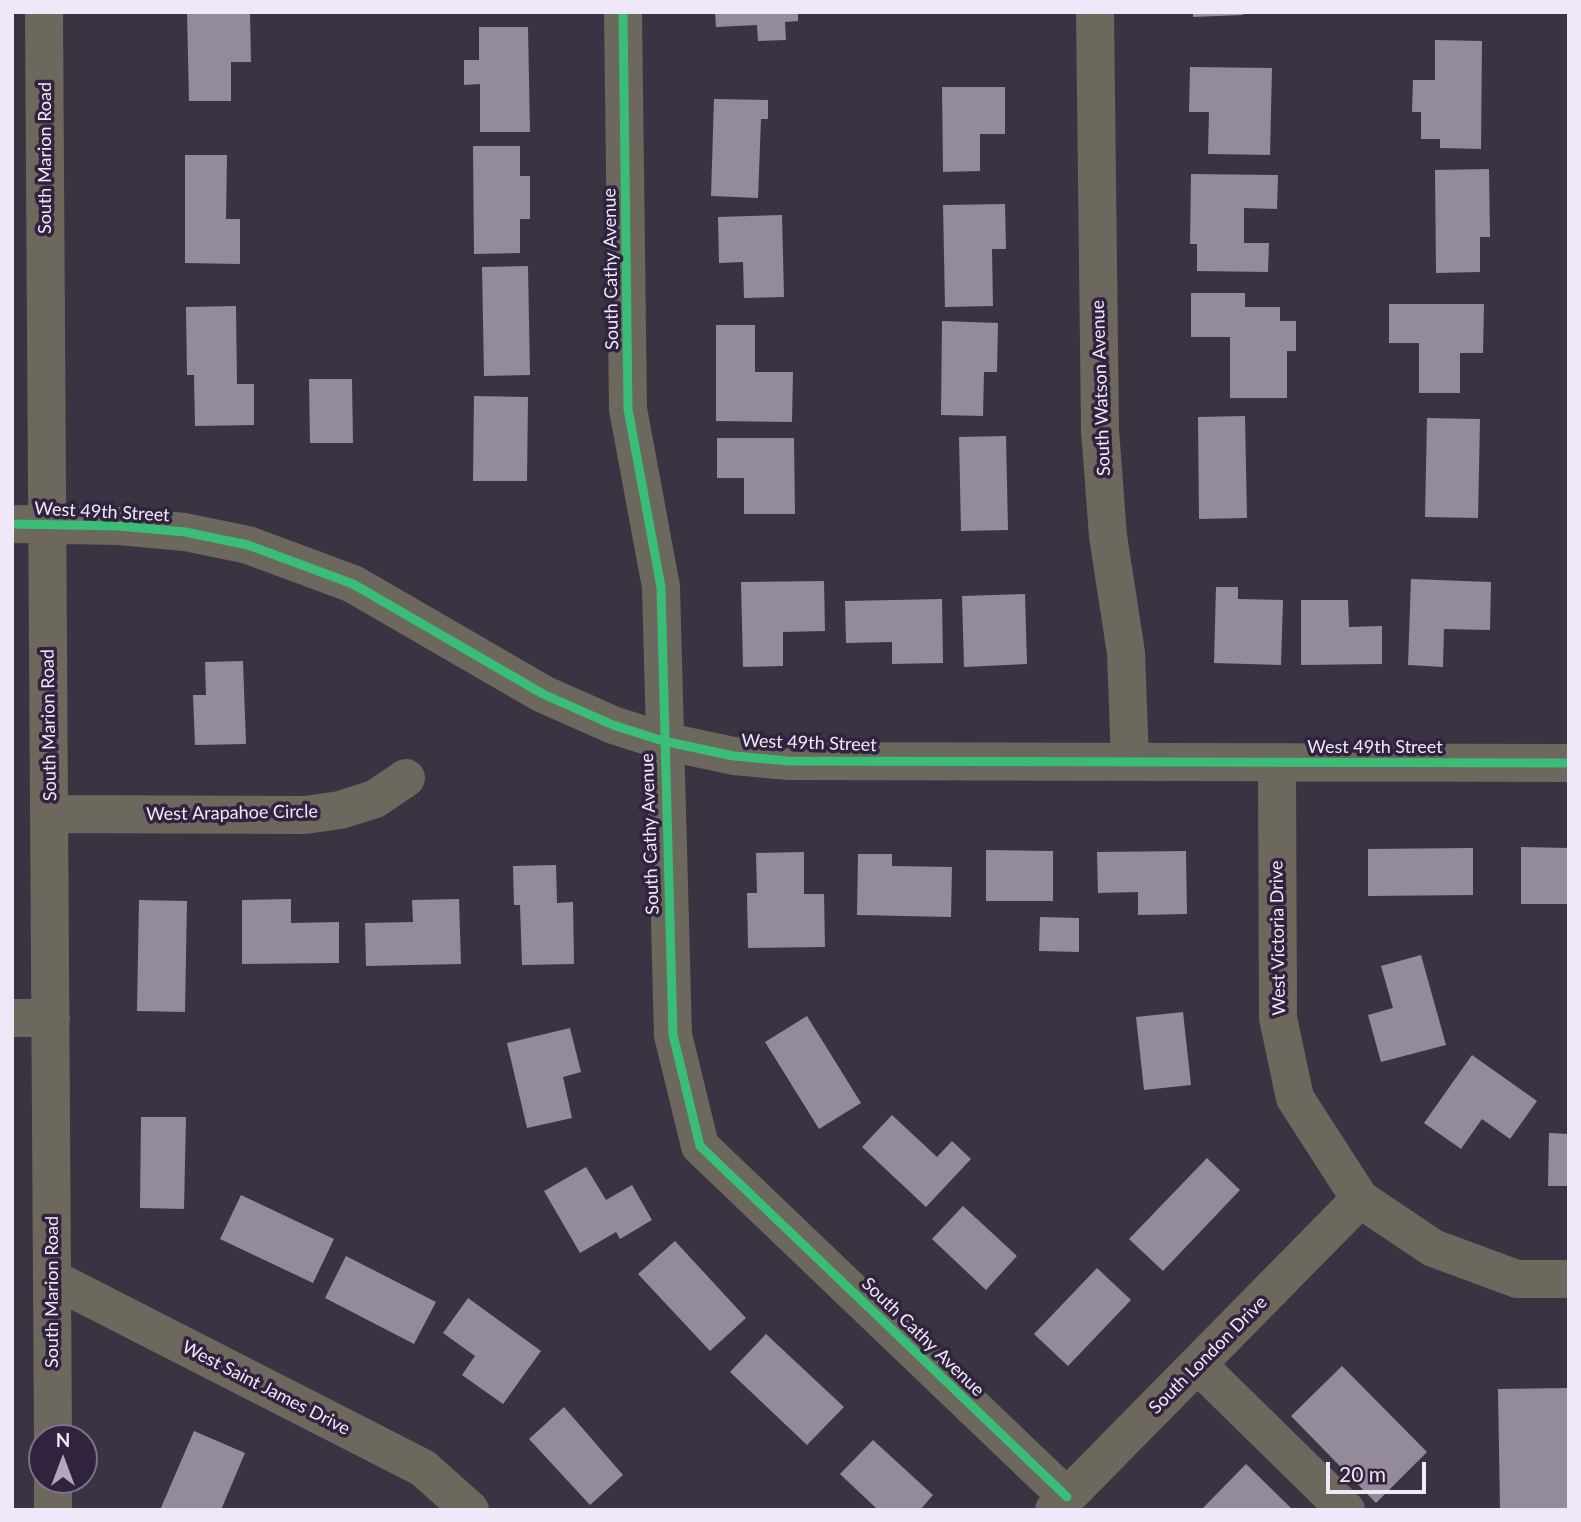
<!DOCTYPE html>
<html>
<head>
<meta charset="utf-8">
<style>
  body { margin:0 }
  #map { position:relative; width:1581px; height:1522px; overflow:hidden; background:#3a3341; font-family:Lato,sans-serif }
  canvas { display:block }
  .frame { position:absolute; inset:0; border:14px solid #f0e8f9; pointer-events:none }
  .north { position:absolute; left:28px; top:1424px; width:70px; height:70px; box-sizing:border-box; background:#30233d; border:2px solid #7d7288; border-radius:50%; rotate:0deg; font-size:19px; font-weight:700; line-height:28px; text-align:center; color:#f0e8f9 }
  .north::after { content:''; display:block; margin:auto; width:24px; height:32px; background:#b0a9b9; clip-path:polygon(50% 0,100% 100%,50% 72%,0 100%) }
  .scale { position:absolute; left:1326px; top:1462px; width:100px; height:32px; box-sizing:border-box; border:4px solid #f0e8f9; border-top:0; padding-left:9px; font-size:21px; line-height:24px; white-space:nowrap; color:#f0e8f9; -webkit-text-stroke:5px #30233d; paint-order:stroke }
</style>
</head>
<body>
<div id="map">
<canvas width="1581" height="1522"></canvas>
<div class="frame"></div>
<div class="north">N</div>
<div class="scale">20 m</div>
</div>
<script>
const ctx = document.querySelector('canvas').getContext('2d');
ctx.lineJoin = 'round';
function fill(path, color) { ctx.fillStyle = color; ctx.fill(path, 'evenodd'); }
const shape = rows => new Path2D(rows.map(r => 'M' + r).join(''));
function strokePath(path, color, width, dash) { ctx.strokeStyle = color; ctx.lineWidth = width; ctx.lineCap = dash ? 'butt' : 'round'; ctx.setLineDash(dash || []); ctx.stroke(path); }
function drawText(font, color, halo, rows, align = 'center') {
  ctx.font = font + ' Lato,sans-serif'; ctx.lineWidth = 7; ctx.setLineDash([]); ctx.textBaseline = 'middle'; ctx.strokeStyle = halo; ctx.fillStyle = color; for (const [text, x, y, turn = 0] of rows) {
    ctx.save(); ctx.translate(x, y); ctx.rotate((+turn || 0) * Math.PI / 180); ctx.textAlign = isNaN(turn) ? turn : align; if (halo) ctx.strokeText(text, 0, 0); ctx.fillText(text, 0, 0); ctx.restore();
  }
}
const building = shape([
  [187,12,250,12,251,62,231,62,231,101,189,101],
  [715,12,798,12,798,21,785,22,786,40,758,41,757,25,716,27],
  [1193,12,1243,12,1243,15,1193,17],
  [479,27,528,27,530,132,480,132,480,84,464,85,464,60,479,60],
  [1435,40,1482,41,1481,149,1440,148,1440,139,1421,139,1421,112,1412,112,1413,80,1435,80],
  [1190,67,1272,68,1270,155,1208,154,1209,112,1189,112],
  [942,87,1005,87,1005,134,980,134,980,171,943,172],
  [714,99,768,100,768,119,761,119,758,198,711,196],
  [473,146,520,146,520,176,530,176,530,219,520,219,520,253,474,254],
  [185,155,227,155,226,219,240,219,240,264,185,263],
  [1489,169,1490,237,1480,237,1480,272,1436,273,1435,170],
  [1191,174,1278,175,1277,209,1244,208,1244,243,1269,243,1268,272,1197,271,1197,244,1190,244],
  [1005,204,1006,249,992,249,993,306,945,307,943,205],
  [782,215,784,297,744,298,743,262,719,263,718,217],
  [528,266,530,375,484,376,482,267],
  [1191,293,1245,293,1245,307,1280,307,1280,321,1296,321,1296,351,1287,351,1287,398,1230,398,1230,337,1191,337],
  [1389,304,1484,304,1483,353,1460,353,1460,393,1419,393,1419,343,1389,343],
  [236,306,237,384,254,384,254,425,195,426,194,375,187,375,186,307],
  [942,321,998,323,997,372,984,372,983,416,941,415],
  [716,325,755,325,755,372,793,372,792,422,716,421],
  [309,379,352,379,353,443,310,443],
  [474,396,528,397,527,481,473,481],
  [1245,416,1247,518,1199,519,1198,417],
  [1427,418,1480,419,1478,518,1425,517],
  [1006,436,1008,530,961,531,959,437],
  [717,438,794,438,795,514,744,514,744,478,717,478],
  [1411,579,1491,582,1490,630,1444,629,1443,667,1408,665],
  [824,581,825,631,783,632,783,666,743,667,741,582],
  [1216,587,1238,587,1238,599,1283,600,1281,665,1214,663],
  [1025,594,1027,664,964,667,962,596],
  [942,599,943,663,892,664,892,642,846,643,845,601],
  [1301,600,1348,600,1349,627,1382,626,1382,664,1301,665],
  [243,661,246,744,195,745,193,695,206,695,205,662],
  [1521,847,1569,848,1569,904,1521,904],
  [1473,848,1473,895,1368,896,1368,849],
  [986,850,1053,851,1053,901,986,901],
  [1186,851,1187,914,1138,915,1138,892,1098,893,1097,852],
  [804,852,804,894,824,894,825,947,748,948,747,893,757,893,756,853],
  [858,854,892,854,892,866,952,867,951,917,857,915],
  [556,865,557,903,573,902,574,964,522,965,520,905,514,905,513,866],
  [291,899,291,923,339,922,339,963,242,964,242,900],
  [459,899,461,964,366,966,365,923,413,922,412,900],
  [139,900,187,901,185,1012,137,1011],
  [1040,917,1079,918,1079,952,1039,951],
  [1421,955,1446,1045,1381,1062,1368,1015,1393,1008,1381,966],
  [1183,1012,1191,1085,1144,1090,1136,1017],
  [807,1016,861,1103,819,1129,765,1042],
  [570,1028,581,1072,563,1077,572,1118,527,1128,507,1043],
  [1472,1055,1537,1101,1510,1139,1482,1119,1461,1149,1424,1123],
  [892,1115,937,1157,952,1141,971,1159,926,1207,862,1147],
  [141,1117,186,1117,184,1209,140,1208],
  [1549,1133,1569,1134,1569,1186,1548,1186],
  [1207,1158,1240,1190,1163,1271,1129,1239],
  [586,1167,606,1200,632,1185,652,1220,620,1239,616,1232,580,1253,544,1191],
  [241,1195,334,1239,313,1283,220,1239],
  [963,1206,1017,1256,986,1290,932,1239],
  [675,1241,746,1318,710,1351,638,1274],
  [346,1256,436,1302,414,1344,325,1298],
  [1097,1268,1131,1300,1068,1366,1034,1334],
  [468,1298,541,1351,503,1404,462,1375,475,1356,443,1333],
  [766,1334,844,1407,807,1445,730,1372],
  [1342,1366,1427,1452,1376,1503,1291,1416],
  [1569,1388,1569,1510,1500,1510,1498,1389],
  [564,1407,623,1475,590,1505,529,1439],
  [194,1431,245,1453,221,1510,160,1510],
  [873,1440,933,1495,920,1510,878,1510,840,1474],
  [1246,1464,1293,1510,1201,1510]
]);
const minor = shape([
  [44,12,53,1438],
  [623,12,628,409,661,587,673,1035,700,1146,1067,1497],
  [1095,12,1100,430,1108,536,1126,653,1130,761],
  [12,524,119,526,185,532,248,545,353,584,543,694,613,725,663,741,734,756,789,761,1569,763],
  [1277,763,1278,1018,1295,1098,1360,1199,1433,1248,1517,1279,1569,1279],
  [50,814,305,815,340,810,375,799,406,778],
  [12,1018,51,1018],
  [53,1279,423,1468,470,1510],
  [1198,1365,1346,1510],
  [53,1480,53,1510],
  [1054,1510,1360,1199]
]);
const cycleway = shape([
  [623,12,628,409,661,587,673,1035,700,1146,1067,1497],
  [12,524,119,526,185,532,248,545,353,584,543,694,613,725,663,741,734,756,789,761,1569,763]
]);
const streetNames = [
  ["South Marion Road",45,158,-90],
  ["South Cathy Avenue",611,269,-91],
  ["South Watson Avenue",1101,388,-92],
  ["West 49th Street",102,512,3],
  ["South Marion Road",49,725,-91],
  ["West 49th Street",809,743,2],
  ["West 49th Street",1375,747],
  ["West Arapahoe Circle",232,813,-1],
  ["South Cathy Avenue",650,834,-92],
  ["West Victoria Drive",1278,938,-91],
  ["South Marion Road",52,1292,-90],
  ["South Cathy Avenue",923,1337,44],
  ["South London Drive",1208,1355,-45],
  ["West Saint James Drive",266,1388,27]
];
fill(building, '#938b9a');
strokePath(minor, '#6c685d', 38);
strokePath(cycleway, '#3abd76', 9);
drawText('18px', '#f0e8f9', '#30233d', streetNames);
</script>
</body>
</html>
